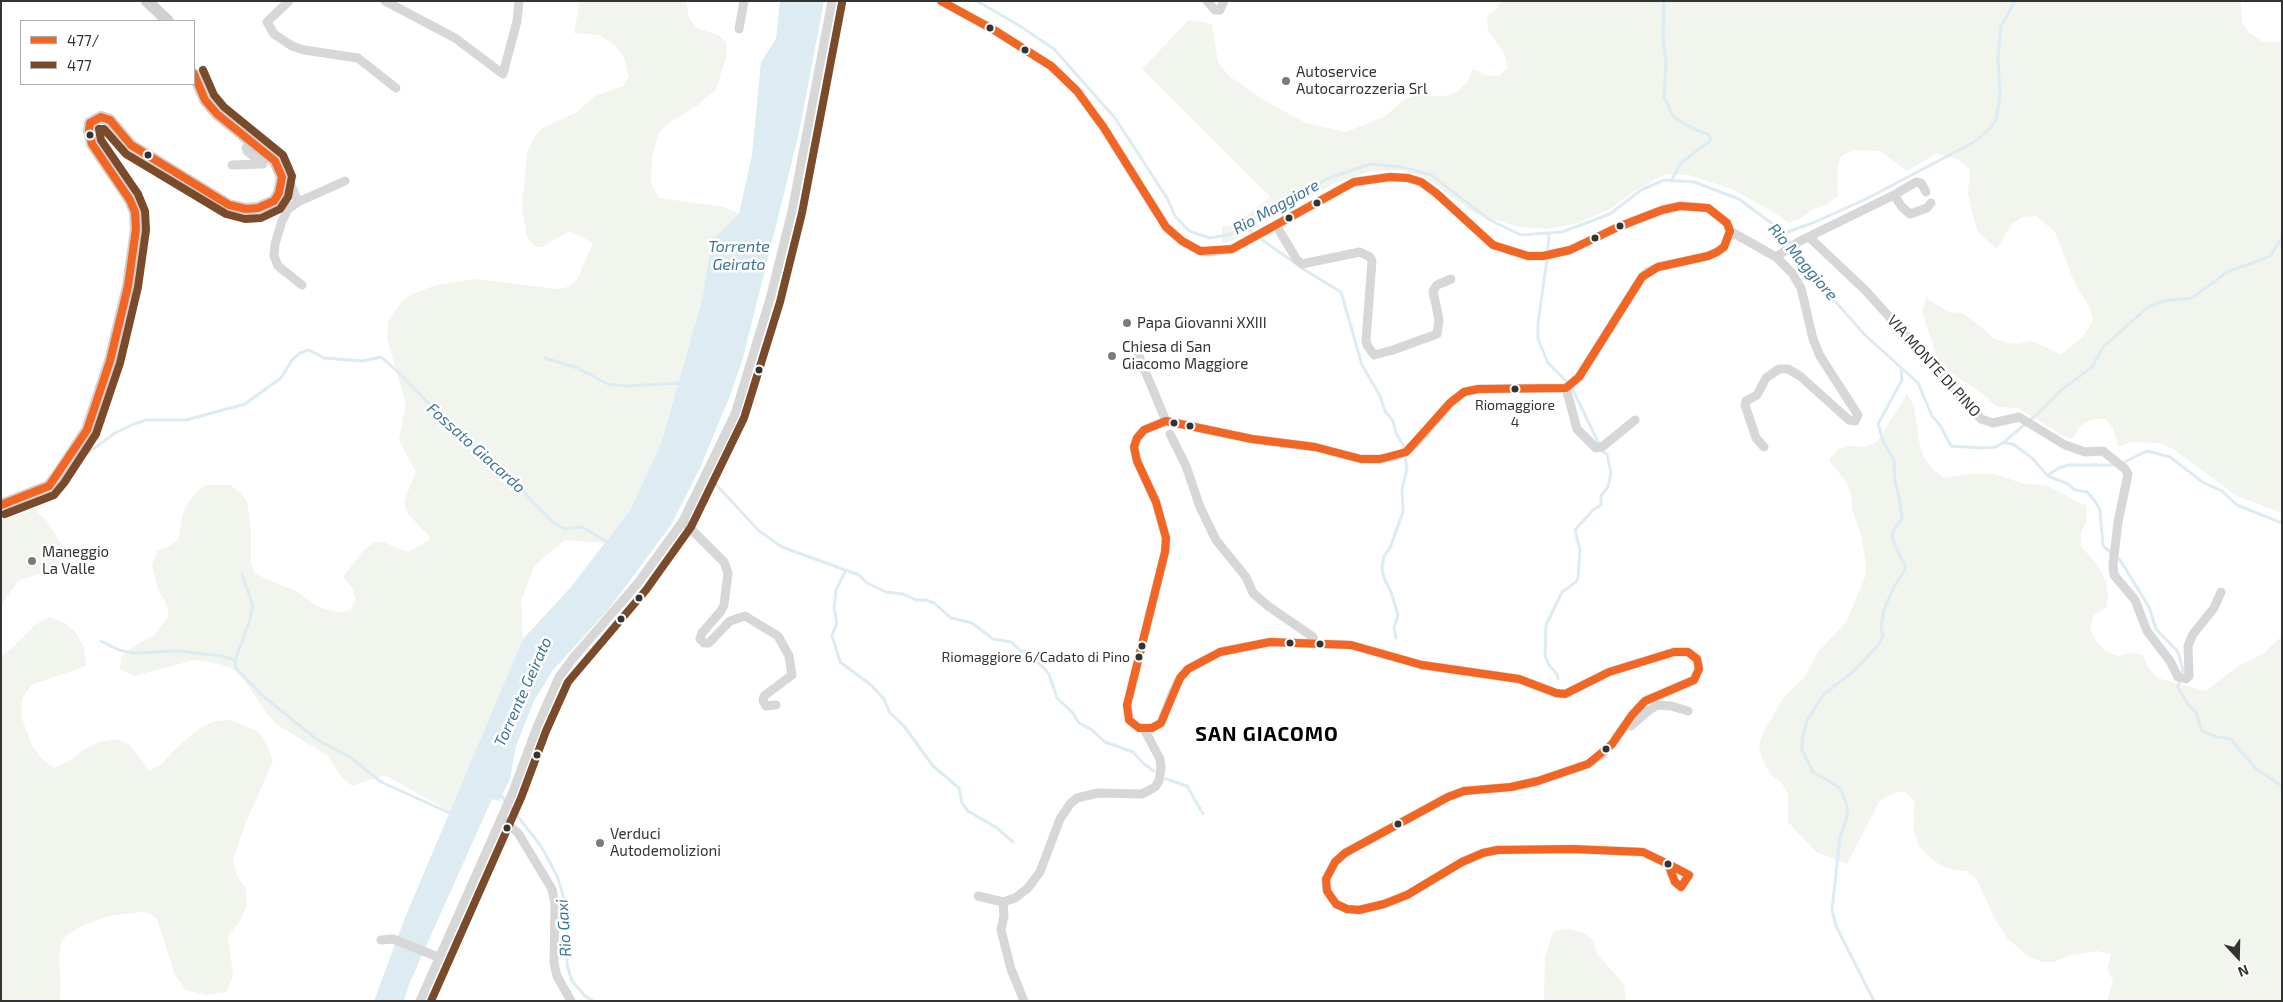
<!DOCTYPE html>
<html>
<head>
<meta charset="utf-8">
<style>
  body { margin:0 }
  #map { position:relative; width:2283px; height:1002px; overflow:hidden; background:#fff; font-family:"Exo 2",sans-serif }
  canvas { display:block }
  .frame { position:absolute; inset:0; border:2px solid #333; pointer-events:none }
  .legend { position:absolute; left:20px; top:20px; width:175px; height:65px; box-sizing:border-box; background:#fff; border:1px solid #adadad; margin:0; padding:6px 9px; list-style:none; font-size:15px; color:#333 }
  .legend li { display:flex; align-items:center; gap:10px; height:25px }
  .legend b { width:25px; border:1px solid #adadad }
  .north { position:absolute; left:2213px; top:932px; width:50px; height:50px; -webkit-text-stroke:4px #fff; paint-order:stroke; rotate:159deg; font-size:14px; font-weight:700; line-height:20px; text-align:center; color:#333 }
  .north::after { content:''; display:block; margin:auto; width:18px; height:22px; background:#333; clip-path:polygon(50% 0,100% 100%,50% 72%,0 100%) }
</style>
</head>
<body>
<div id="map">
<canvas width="2283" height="1002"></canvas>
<div class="frame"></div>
<ul class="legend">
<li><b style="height:6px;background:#f26522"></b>477/</li>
<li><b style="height:6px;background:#7a4b2a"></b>477</li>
</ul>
<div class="north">N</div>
</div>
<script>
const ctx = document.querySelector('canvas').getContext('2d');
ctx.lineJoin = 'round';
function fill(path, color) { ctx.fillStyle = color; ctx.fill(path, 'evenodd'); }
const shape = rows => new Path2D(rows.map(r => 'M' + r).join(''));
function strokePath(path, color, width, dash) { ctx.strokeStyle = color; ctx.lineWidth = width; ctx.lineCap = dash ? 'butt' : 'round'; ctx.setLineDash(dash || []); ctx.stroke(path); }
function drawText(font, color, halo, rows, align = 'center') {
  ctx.font = font + ' "Exo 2",sans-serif'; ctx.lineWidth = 5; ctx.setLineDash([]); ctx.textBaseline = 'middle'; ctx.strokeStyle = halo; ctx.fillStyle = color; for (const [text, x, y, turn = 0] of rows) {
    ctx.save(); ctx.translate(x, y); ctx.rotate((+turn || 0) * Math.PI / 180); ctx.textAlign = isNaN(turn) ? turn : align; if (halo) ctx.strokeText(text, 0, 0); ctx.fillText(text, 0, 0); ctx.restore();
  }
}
const green = shape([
  [580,1,686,1,689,18,696,28,718,35,726,42,727,54,716,89,698,105,666,125,658,135,652,158,651,183,659,198,725,207,739,214,712,240,702,300,661,444,630,510,604,543,565,540,534,566,521,601,523,639,451,812,385,775,352,786,342,778,327,755,276,724,267,714,244,680,234,670,220,664,194,660,134,676,120,669,121,657,131,648,154,635,169,616,166,603,158,590,152,565,157,551,168,547,178,539,183,513,189,502,196,492,206,485,230,485,240,492,247,502,251,528,251,564,255,574,296,591,317,606,328,610,339,612,350,610,356,600,352,587,343,577,363,551,373,543,383,542,408,552,428,541,430,537,407,513,404,501,416,472,399,440,406,405,387,338,388,321,402,301,413,294,436,285,476,279,556,289,568,287,577,280,593,243,570,231,542,247,535,247,527,237,522,207,527,153,535,136,543,128,577,112,595,96,623,86,629,76,624,57,615,45,599,35,574,33],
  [1501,1,2241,1,2242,22,2249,33,2263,42,2282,42,2282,513,2237,496,2173,449,2160,443,2132,442,2118,447,2113,428,2106,419,2093,419,2080,426,2073,438,2067,438,2018,408,1998,407,1973,387,1940,366,1922,312,1926,298,1948,312,1962,313,1983,328,1992,338,2005,342,2018,344,2032,341,2044,346,2060,355,2083,337,2093,321,2090,308,2075,284,2055,232,2036,216,2022,217,2011,225,1997,249,1978,232,1974,220,1968,193,1970,170,1959,160,1937,153,1907,171,1880,151,1853,150,1841,156,1837,169,1838,196,1826,205,1813,209,1802,218,1789,223,1775,213,1732,189,1689,175,1666,174,1634,191,1612,208,1578,223,1548,229,1519,227,1475,214,1426,178,1401,170,1369,172,1335,183,1236,239,1222,244,1222,226,1233,226,1270,197,1142,69,1189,20,1212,24,1218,62,1229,76,1267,102,1306,123,1346,132,1384,117,1405,99,1418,95,1444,96,1457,92,1467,82,1473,69,1486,75,1499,76,1508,67,1504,53,1488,31,1487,17,1497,8],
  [1907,394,1914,406,1920,447,1925,459,1933,470,1944,478,1969,474,1995,474,2021,483,2048,486,2086,506,2087,520,2081,532,2081,546,2098,566,2106,581,2108,595,2106,608,2094,615,2090,629,2096,641,2105,650,2117,656,2130,653,2143,655,2148,667,2157,678,2206,691,2238,666,2263,654,2282,636,2282,1001,2107,1001,2113,981,2107,969,2111,954,2097,951,2072,955,2053,962,2043,962,2029,957,2007,938,1994,917,1977,880,1967,871,1953,870,1940,865,1928,856,1919,846,1913,829,1915,801,1904,791,1891,794,1879,802,1847,864,1816,852,1788,822,1788,794,1781,782,1770,774,1763,761,1759,747,1762,734,1784,697,1804,678,1818,652,1847,621,1865,577,1866,564,1861,535,1852,509,1851,495,1846,482,1829,460,1838,449,1851,446,1864,447,1877,442],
  [35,510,46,520,68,554,58,567,18,581,1,605,1,520],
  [50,617,65,623,76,633,84,648,86,666,31,685,22,699,21,716,32,746,42,759,54,768,69,761,83,750,99,742,116,739,130,745,149,771,163,763,174,750,200,728,215,721,231,720,259,732,267,746,273,761,244,827,233,860,237,876,246,888,247,906,240,921,228,936,233,976,226,992,207,995,186,990,175,975,157,919,149,913,140,912,109,916,81,926,66,936,61,943,59,961,61,988,59,1001,1,1001,1,656,12,648,35,625],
  [1568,929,1582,932,1593,940,1597,954,1624,984,1626,1001,1544,1001,1545,957,1549,944,1554,931]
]);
const water = shape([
  [780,1,824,1,799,132,780,210,743,358,731,393,700,468,671,525,608,610,553,670,534,701,516,746,510,779,499,801,492,799,410,982,404,1001,374,1001,404,920,523,639,571,587,630,510,661,444,702,300,712,240,739,214,752,155,761,62,776,39]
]);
const stream = shape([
  [977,1,1020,26,1054,49,1115,118,1167,198,1175,216,1189,231,1210,238,1228,235,1287,204,1327,179,1370,164,1402,167,1431,175,1490,220,1521,235,1562,232,1610,214,1641,190,1664,180,1694,182,1739,199,1778,228,1816,273,1834,300,1865,335,1918,383,1932,416,1940,425,1951,446,1983,448,1996,447,2004,442,2036,415,2060,391,2092,367,2103,347,2148,307,2164,301,2192,298,2227,272,2266,258,2271,255,2282,237],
  [1664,1,1663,40,1666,62,1664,97,1673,116,1686,125,1709,135,1711,140,1681,163,1671,181],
  [1244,227,1295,263],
  [1549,233,1547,260,1538,323,1538,339,1548,363,1568,383],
  [1782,234,1815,222,1868,198,1976,141,1990,128,1996,120,2000,95,1998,58,2001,26,2015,1],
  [1300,267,1341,292,1362,365,1380,396,1385,411,1393,421,1396,433,1404,447],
  [545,358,577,368,608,384,626,386,682,383],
  [2005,443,2013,444,2032,458,2048,476,2068,484,2075,490,2087,492,2095,501,2100,510,2103,546,2120,560,2149,607,2156,629,2178,652,2183,670,2178,687,2188,704,2197,714,2201,730,2217,737,2231,739,2255,768,2282,786],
  [88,453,115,433,134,424,146,420,186,420,245,404,281,378,292,360,300,353,309,350,324,358,363,361,381,357,398,372,456,431,507,473,532,501,554,523,564,529,582,527,607,542],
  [2048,475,2059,468,2068,465,2118,465,2147,451,2170,457,2204,483,2222,491,2237,505,2282,523],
  [711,479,759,531,782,547,859,575,867,583,886,592,903,594,916,600,926,600,934,603,951,618,972,623,993,639,1011,642,1021,651,1030,653,1049,674,1057,698,1072,712,1079,723,1092,730,1105,742,1133,752,1144,764,1154,771],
  [846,570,836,590,834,608,837,623,832,635,840,662,871,685,884,699,890,713,904,726,933,766,959,788,962,803,968,811,997,828,1013,842],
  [242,574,253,606,249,623,235,660,236,668,263,696,316,739,350,757,381,782,454,815],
  [1396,638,1394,628,1398,615,1391,592,1384,578,1382,568,1384,556,1390,548,1403,512,1402,489,1407,469,1405,456],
  [101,641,119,650,133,653,177,651,223,656,234,660],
  [1558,679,1557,674,1549,665,1545,656,1546,625,1562,592,1576,582,1578,578,1580,550,1575,530,1593,510,1601,505,1601,496,1608,487,1611,473,1607,454,1603,452,1571,386],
  [1166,779,1187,786,1203,814],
  [500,794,541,846,557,876,566,904,567,965,572,981,585,996,593,1001],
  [1874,1001,1836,926,1832,910,1840,837,1847,817,1847,805,1840,788,1813,772,1802,750,1802,739,1807,721,1823,695,1855,670,1879,644,1883,636,1881,628,1884,609,1894,587,1905,570,1905,565,1896,548,1892,537,1894,529,1902,519,1899,497,1895,482,1894,460,1883,441,1878,424,1902,380,1901,368]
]);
const street = shape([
  [289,1,267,22,274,34,292,46,304,50,358,58,396,88],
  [385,1,455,38,503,74,517,21,519,1],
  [941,1,994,30,1051,66,1077,91,1104,128,1166,227,1182,241,1200,251,1209,252,1232,249,1354,182,1390,177,1408,178,1421,182,1436,193,1493,245,1528,256,1543,256,1570,250,1618,227,1662,210,1680,206,1708,208,1727,223,1730,231,1724,247,1717,252,1708,256,1658,267,1649,271,1642,277,1579,377,1566,388,1478,389,1464,392,1450,403,1416,443,1406,452,1395,456,1380,459,1361,459,1315,447,1252,439,1166,421,1144,430,1137,438,1134,447,1137,461,1156,502,1166,538,1165,552,1127,705,1129,720,1139,728,1152,728,1161,723,1172,694,1180,678,1188,669,1220,652,1270,642,1351,645,1422,665,1519,679,1556,693,1565,694,1609,672,1674,652,1688,652,1697,659,1699,669,1694,680,1645,701,1632,715,1612,744,1602,754,1588,764,1538,781,1511,787,1464,791,1448,797,1345,853,1335,862,1326,879,1327,891,1336,904,1347,909,1359,910,1384,904,1407,895,1462,862,1483,853,1497,850,1572,849,1643,852,1651,856,1668,864,1689,875,1681,887,1675,882,1668,864],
  [1207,1,1215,10,1220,10,1224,1],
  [739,29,744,1],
  [232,165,263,164,247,151,246,148,250,140],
  [280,167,286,173,298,202,345,181],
  [1894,195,1916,182,1921,183,1926,192],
  [298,202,288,209,282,221,275,244,274,256,278,266,302,285],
  [1276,225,1297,260,1302,264,1360,252,1370,257,1372,261,1366,340,1367,345,1374,355,1393,350,1437,334,1439,320,1433,291,1437,285,1451,279],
  [1730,231,1776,257,1792,273,1801,288,1813,339,1820,356,1858,415,1855,421,1849,420,1800,376,1788,369,1779,369,1766,378,1757,395,1746,401,1745,405,1756,438,1764,447],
  [1809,237,1866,291,1981,419,1993,423,2019,417,2065,445,2085,452,2103,451,2125,469,2128,474,2118,522,2113,565,2114,575,2135,600,2147,631,2170,661,2178,677,2186,679,2189,676,2188,646,2193,634,2214,608,2221,592],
  [1776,257,1800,241,1894,195,1902,207,1910,214,1927,208,1931,203],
  [1138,354,1166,421],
  [1566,388,1577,429,1596,448,1602,447,1635,420],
  [1170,434,1186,466,1200,507,1216,540,1246,577,1253,593,1268,606,1313,637,1314,642],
  [683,521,724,562,728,573,724,605,721,611,702,633,700,639,704,643,709,643,730,621,745,616,778,636,789,656,792,675,764,696,763,701,766,706,776,705],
  [1624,726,1631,726,1648,711,1658,705,1671,706,1688,711],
  [501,818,518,833,552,889,555,904,554,963,557,976,571,1001],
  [978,896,1003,902,1015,898,1027,889,1040,872,1060,819,1070,804,1077,798,1098,793,1142,794,1155,787,1159,781,1161,768,1160,759,1144,729],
  [1003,902,1004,916,1001,930,1011,969,1024,1001],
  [381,940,393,939,438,957],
  [420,1001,512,794,537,727,559,677,574,657,638,583,683,521,735,414,770,299,792,211,832,1]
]);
const secondary = shape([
  [147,1,168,21],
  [1,505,49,486,56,477,87,430,110,361,128,286,136,229,135,212,130,200,92,144,89,131,90,123,101,117,110,120,131,145,229,205,246,209,258,208,274,201,279,193,282,177,275,161,217,114,205,100,194,74]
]);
const bus1 = shape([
  [941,1,994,30,1051,66,1077,91,1104,128,1166,227,1182,241,1200,251,1232,249,1354,182,1390,177,1408,178,1421,182,1436,193,1493,245,1528,256,1543,256,1570,250,1618,227,1662,210,1680,206,1708,208,1727,223,1730,231,1724,247,1717,252,1708,256,1658,267,1642,277,1579,377,1566,388,1478,389,1464,392,1450,403,1406,452,1380,459,1361,459,1315,447,1252,439,1166,421,1144,430,1137,438,1134,447,1137,461,1156,502,1166,538,1165,552,1127,705,1129,720,1139,728,1152,728,1161,723,1180,678,1188,669,1220,652,1270,642,1351,645,1422,665,1519,679,1556,693,1565,694,1609,672,1674,652,1688,652,1697,659,1699,669,1694,680,1645,701,1632,715,1612,744,1588,764,1538,781,1511,787,1464,791,1448,797,1345,853,1335,862,1326,879,1327,891,1336,904,1347,909,1359,910,1384,904,1407,895,1462,862,1483,853,1497,850,1572,849,1643,852,1668,864],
  [1,505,49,486,87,430,110,361,128,286,136,229,135,212,130,200,92,144,89,131,90,123,101,117,110,120,131,145,229,205,246,209,258,208,274,201,279,193,282,177,275,161,217,114,205,100,194,74],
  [1668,864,1689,875,1681,887,1675,882,1668,864]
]);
const bus2 = shape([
  [5,514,54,495,64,483,96,434,120,363,138,287,146,230,145,211,138,194,101,140,99,129,104,129,126,154,226,214,245,219,261,218,280,209,288,197,292,176,283,155,224,107,214,95,203,70],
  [431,1001,521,798,546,731,568,682,646,590,691,527,744,418,780,302,802,213,842,3]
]);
const markers = [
  [990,28,4.5,"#333"],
  [1025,50,4.5,"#333"],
  [1286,81,5,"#7a7a7a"],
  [90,135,4.5,"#333"],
  [148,155,4.5,"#333"],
  [1317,203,4.5,"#333"],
  [1289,218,4.5,"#333"],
  [1620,226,4.5,"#333"],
  [1595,238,4.5,"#333"],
  [1127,323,5,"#7a7a7a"],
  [1112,356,5,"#7a7a7a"],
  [759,370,4.5,"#333"],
  [1515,389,4.5,"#333"],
  [1174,423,4.5,"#333"],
  [1190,426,4.5,"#333"],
  [32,561,5,"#7a7a7a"],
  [639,598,4.5,"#333"],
  [621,619,4.5,"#333"],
  [1290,643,4.5,"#333"],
  [1320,644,4.5,"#333"],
  [1142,646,4.5,"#333"],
  [1139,657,4.5,"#333"],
  [1606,749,4.5,"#333"],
  [537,755,4.5,"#333"],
  [1398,824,4.5,"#333"],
  [507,828,4.5,"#333"],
  [600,843,5,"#7a7a7a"],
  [1668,864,4.5,"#333"]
];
const busNames = [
  ["Riomaggiore",1515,405],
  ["4",1515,422],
  ["Riomaggiore 6/Cadato di Pino",1130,657,"right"]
];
const poiNames = [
  ["Autoservice",1296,72],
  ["Autocarrozzeria Srl",1296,89],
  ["Papa Giovanni XXIII",1137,323],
  ["Chiesa di San",1122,347],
  ["Giacomo Maggiore",1122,364],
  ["Maneggio",42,552],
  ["La Valle",42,569],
  ["Verduci",610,834],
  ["Autodemolizioni",610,851]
];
const streetNames = [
  ["VIA MONTE DI PINO",1934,366,48]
];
const waterNames = [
  ["Rio Maggiore",1276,207,-29],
  ["Torrente",739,247],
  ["Geirato",739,265],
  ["Rio Maggiore",1803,262,49],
  ["Fossato Giacardo",476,448,42],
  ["Torrente Geirato",523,692,-66],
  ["Rio Gaxi",564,928,-94]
];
const districtNames = [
  ["SAN GIACOMO",1267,734]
];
fill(green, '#f1f5ed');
fill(water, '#ddebf3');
strokePath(stream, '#ddebf3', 3);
strokePath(street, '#d7d7d7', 9);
strokePath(secondary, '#d0d0d0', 12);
strokePath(bus1, '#f26522', 8);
strokePath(bus2, '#7a4b2a', 8);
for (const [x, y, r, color] of markers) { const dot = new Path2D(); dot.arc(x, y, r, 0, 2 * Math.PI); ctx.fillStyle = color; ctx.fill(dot); strokePath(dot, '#fff', 2); }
drawText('14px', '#333', '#fff', busNames);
drawText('15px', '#333', '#fff', poiNames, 'left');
drawText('15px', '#333', '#fff', streetNames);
drawText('italic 16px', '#3f7597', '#fff', waterNames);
ctx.letterSpacing = '1px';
drawText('bold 20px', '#000', '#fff', districtNames);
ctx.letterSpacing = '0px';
</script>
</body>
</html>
